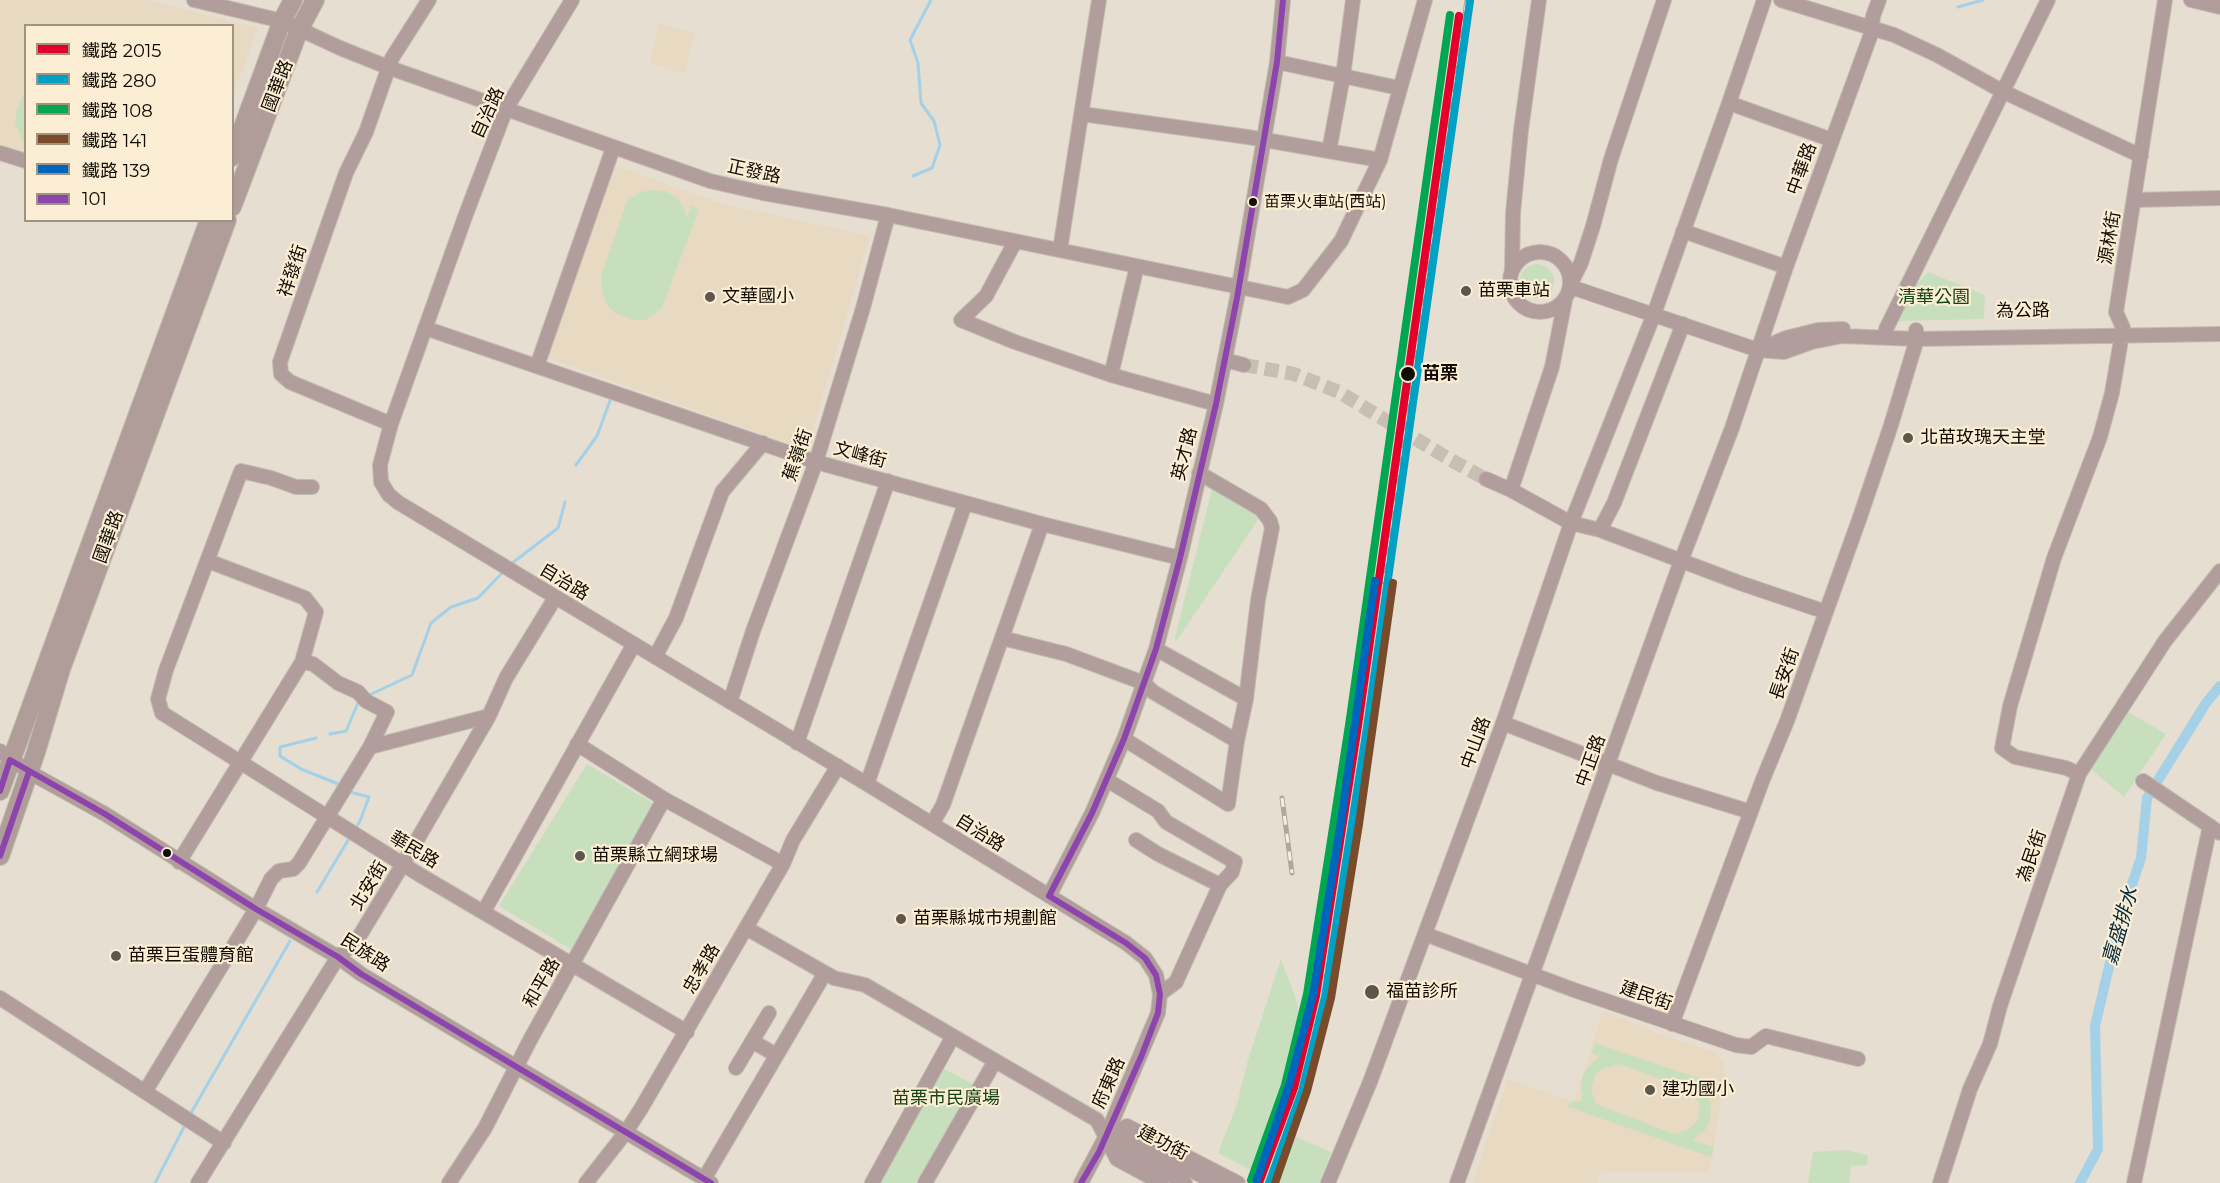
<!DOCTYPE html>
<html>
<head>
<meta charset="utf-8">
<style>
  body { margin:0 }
  #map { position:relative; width:2220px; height:1183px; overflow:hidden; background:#e6ded0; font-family:Montserrat,"Noto Sans TC",sans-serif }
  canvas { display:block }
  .legend { position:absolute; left:24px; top:24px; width:210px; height:198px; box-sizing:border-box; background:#fceed4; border:2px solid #9e9481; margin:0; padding:8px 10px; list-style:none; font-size:18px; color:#110d05 }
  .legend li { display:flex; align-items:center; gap:12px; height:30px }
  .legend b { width:30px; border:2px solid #9e9481 }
</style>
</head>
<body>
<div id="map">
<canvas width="2220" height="1183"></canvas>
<ul class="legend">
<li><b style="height:8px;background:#e4002b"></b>鐵路 2015</li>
<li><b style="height:8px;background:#01a1c4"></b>鐵路 280</li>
<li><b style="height:8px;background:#00a651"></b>鐵路 108</li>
<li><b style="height:8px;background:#7a4b2a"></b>鐵路 141</li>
<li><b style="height:8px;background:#0065bd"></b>鐵路 139</li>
<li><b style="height:8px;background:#8e44ad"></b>101</li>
</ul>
</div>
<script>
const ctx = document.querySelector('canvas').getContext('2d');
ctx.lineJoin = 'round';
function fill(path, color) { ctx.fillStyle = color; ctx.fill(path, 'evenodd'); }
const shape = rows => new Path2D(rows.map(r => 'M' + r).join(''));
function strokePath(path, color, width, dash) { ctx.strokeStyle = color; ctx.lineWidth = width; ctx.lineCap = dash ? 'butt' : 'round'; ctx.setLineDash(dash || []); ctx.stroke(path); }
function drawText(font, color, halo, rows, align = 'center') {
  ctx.font = font + ' Montserrat,"Noto Sans TC",sans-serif'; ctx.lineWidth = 4.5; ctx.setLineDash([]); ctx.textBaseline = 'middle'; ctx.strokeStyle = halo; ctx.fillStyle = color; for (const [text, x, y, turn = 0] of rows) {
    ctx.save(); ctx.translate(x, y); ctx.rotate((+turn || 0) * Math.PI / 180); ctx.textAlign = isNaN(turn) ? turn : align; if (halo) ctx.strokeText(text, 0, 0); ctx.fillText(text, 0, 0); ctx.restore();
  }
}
const built = shape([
  [0,0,146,0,258,28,233,96,232,26,26,26,25,151,0,144],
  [659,23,695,34,684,74,650,62],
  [612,164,720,203,870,236,807,450,548,358],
  [1603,1011,1670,1038,1715,1052,1725,1065,1713,1157,1709,1170,1705,1173,1601,1171,1596,1183,1472,1183,1508,1079,1574,1102]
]);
const green = shape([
  [25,92,25,145,15,124,17,108],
  [653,190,666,191,676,198,683,206,687,218,691,206,699,209,662,308,646,320,634,320,616,314,606,303,602,291,601,276,627,201,640,192],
  '1520 281a17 17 0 1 1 34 0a17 17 0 1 1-34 0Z',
  [1928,272,1985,295,1984,319,1896,321,1909,293],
  [1212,489,1257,513,1259,518,1176,642,1175,637],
  [2126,711,2166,734,2124,797,2088,767],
  [587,764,658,806,574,951,499,906],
  [1281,959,1298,1005,1297,1044,1253,1171,1218,1153,1237,1104,1248,1060],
  [1595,1043,1722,1086,1719,1098,1708,1095,1711,1104,1710,1119,1706,1129,1693,1140,1714,1147,1711,1157,1568,1107,1571,1102,1582,1101,1581,1082,1585,1071,1599,1056,1592,1053],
  [1619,1064,1691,1090,1699,1102,1699,1116,1697,1121,1687,1130,1674,1134,1596,1104,1591,1089,1596,1073,1602,1069],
  [942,1068,977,1086,919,1183,878,1183],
  [1294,1136,1331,1152,1320,1183,1275,1183],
  [1846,1150,1868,1155,1867,1165,1851,1166,1849,1183,1808,1183,1813,1152]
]);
const stream = shape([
  [1958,7,1983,0],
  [913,176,932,168,940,145,934,121,921,103,918,63,910,40,931,0],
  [576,465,597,436,611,398],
  [511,564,558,528,565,502],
  [367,696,412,675,431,623,451,607,478,598,504,571],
  [330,734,346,731,359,701],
  [316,738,280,747,280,756,301,769,338,784],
  [350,792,369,797,360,821,355,829],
  [317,892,350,837],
  [191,1113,290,941],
  [155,1183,185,1125]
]);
const canal = shape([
  [2080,1183,2098,1149,2095,1026,2121,916,2141,858,2147,798,2206,703,2220,686]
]);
const minorTunnel = shape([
  [1244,365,1294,374,1339,392,1449,459,1486,479]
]);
const minor = shape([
  [194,0,282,21,340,48,390,68,710,181,763,193,888,215,1288,297,1303,290,1341,241,1380,160,1425,0],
  [572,0,506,109,466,214,391,424,380,465,381,482,389,495,399,503,867,784,1126,943,1145,958,1156,975,1160,994,1158,1013,1106,1136,1081,1183],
  [1781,0,1894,35,1937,55,2002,91,2141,156],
  [2191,0,2220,7],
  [1277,62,1399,88],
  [1729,103,1832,140],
  [1082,114,1248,137,1380,160],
  [1329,151,1343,76,1353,0],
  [0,153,26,161],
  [2134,200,2220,198],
  [1683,231,1786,267],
  [1015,242,986,296,961,320,1015,342,1111,375,1216,404],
  [1060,250,1099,0],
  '1510 282a30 30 0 1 1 60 0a30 30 0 1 1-60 0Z',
  [1512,270,1513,213,1521,130,1539,0],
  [1571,283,1581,263,1593,226,1611,159,1664,0],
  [1571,287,1758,350,1784,352,1812,342,1842,336,1917,339,2220,334],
  [425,328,816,462,1042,524,1180,558],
  [1885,337,1886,329,2048,0],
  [1760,349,1786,338,1818,330,1843,329],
  [1225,360,1244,365],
  [537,366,613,148],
  [1111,375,1137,266],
  [391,424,290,382,281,374,280,362,346,173,366,132,392,58,429,0],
  [1486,479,1511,490,1571,523,1600,530,1740,583,1826,612],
  [312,487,296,487,271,478,241,471,166,670,158,699,162,713,420,875,687,1032],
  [1511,490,1552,367,1565,300],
  [1600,530,1614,503,1683,324],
  [1002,638,1066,654,1144,683,1153,692,1237,741],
  [1156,649,1246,699],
  [655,657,676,618,722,492,763,443],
  [302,662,313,664,338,683,358,692,366,701,387,712,370,747],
  [730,702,753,631,816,462,863,308,888,215],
  [1503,723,1657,783,1751,812],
  [1124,739,1228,804,1237,741,1246,699,1258,600,1272,528,1270,521,1261,509,1199,473],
  [797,743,888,481],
  [577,744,664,799,783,864],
  [0,751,29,772,105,814,256,909,338,957,361,974,711,1183],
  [2079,774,2066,768,2015,757,2002,748,2010,706,2054,558,2100,437,2112,393,2123,328,2116,312,2165,0],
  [1107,780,1158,811,1166,822,1235,862,1232,872,1220,885,1176,982,1160,994],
  [2143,781,2220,833],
  [867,784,965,504],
  [932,824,943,805,1042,524],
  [1136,840,1158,854,1220,885],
  [179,862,302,662,316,612,305,598,208,561],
  [1049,896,1092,813,1124,739,1156,649,1180,558,1216,404,1237,298,1277,62,1283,0],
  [484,911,634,644],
  [746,928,834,978,865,985,1097,1120,1117,1159,1161,1183],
  [1425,934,1574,990,1736,1045,1751,1047,1766,1036,1858,1059],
  [0,998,224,1143],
  [1672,1024,1763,779,1787,721,1860,517,1891,425,1917,339,1916,330],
  [752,1041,776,1055],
  [736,1068,769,1013],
  [146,1090,256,909,271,879,279,871,293,869,299,863,370,747,489,716],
  [1106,1136,1127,1126,1238,1183],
  [1106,1136,1123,1138,1143,1146,1216,1183],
  [1110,1139,1129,1154,1185,1183],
  [704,1179,825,973],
  [198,1183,338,957,357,940,403,864,489,716,506,678,555,598],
  [449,1183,485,1128,530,1040,664,799],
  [586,1183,626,1132,642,1107,783,864,793,840,838,766],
  [872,1183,953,1036],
  [925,1183,995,1061],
  [1328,1183,1370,1082,1503,723,1571,523,1654,314,1729,103,1764,0],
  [1457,1183,1681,561,1732,428,1786,267,1871,34,1873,16,1879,0],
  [1940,1183,1970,1089,1990,1044,2000,1006,2079,774,2165,641,2220,571],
  [2134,1183,2210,826]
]);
const major = shape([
  [232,157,282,21,293,0],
  [232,207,299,30,315,0],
  [0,791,209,220],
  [0,856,36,752,61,669,227,220]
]);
const rail = shape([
  [1384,582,1467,0],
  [1282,798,1292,873]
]);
const bus1 = shape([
  [0,791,10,760,105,814,256,909,338,957,361,974,711,1183],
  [0,856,29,772],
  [1049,896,1092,813,1124,739,1156,649,1180,558,1216,404,1237,298,1277,62,1283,0],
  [1049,896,1126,943,1145,958,1156,975,1160,994,1158,1013,1141,1057,1099,1152,1081,1183]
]);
const rail1 = shape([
  [1259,1183,1294,1088,1316,996,1358,726,1459,16]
]);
const rail2 = shape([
  [1269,1183,1302,1091,1325,997,1367,727,1470,1]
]);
const rail3 = shape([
  [1251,1180,1285,1085,1307,994,1349,725,1450,15]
]);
const rail4 = shape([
  [1275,1183,1307,1091,1331,998,1359,824,1393,583]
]);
const rail5 = shape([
  [1257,1180,1289,1086,1313,995,1341,822,1375,581]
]);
const markers = [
  [1253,202,5,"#110d05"],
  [1466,291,6,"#5c564c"],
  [710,297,6,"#5c564c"],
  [1408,374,8,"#110d05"],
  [1908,438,6,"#5c564c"],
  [167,853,5,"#110d05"],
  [580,856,6,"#5c564c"],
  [901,919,6,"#5c564c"],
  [116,956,6,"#5c564c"],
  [1372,992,8,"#5c564c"],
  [1650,1090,6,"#5c564c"]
];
const busNames = [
  ["苗栗火車站(西站)",1264,202]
];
const streetNames = [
  ["國華路",278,86,-69],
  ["自治路",488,113,-65],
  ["中華路",1802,169,-70],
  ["正發路",754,172,12],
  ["源林街",2110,238,-80],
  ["祥發街",293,271,-72],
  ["為公路",2023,311,-1],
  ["英才路",1185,454,-76],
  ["蕉嶺街",798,455,-71],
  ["文峰街",860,455,15],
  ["國華路",109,537,-70],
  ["自治路",564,582,31],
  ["長安街",1785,674,-71],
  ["中山路",1476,743,-70],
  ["中正路",1591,761,-70],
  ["自治路",980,833,32],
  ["華民路",414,850,31],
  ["為民街",2032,856,-71],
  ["北安街",369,886,-59],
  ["民族路",365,953,33],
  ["忠孝路",702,969,-60],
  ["和平路",542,983,-60],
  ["建民街",1646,996,19],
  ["府東路",1109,1083,-66],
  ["建功街",1163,1143,27]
];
const poiNames = [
  ["苗栗車站",1478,291],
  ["文華國小",722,297],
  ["北苗玫瑰天主堂",1920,438],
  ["苗栗縣立網球場",592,856],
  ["苗栗縣城市規劃館",913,919],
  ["苗栗巨蛋體育館",128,956],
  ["福苗診所",1386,992],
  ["建功國小",1662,1090]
];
const parkNames = [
  ["清華公園",1934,298],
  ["苗栗市民廣場",946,1099]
];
const stopNames = [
  ["苗栗",1422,374]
];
const waterNames = [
  ["嘉盛排水",2121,926,-74]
];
fill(built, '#e8dac2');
fill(green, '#c8dfbe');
strokePath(stream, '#a4d0e8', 3);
strokePath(canal, '#a4d0e8', 10);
strokePath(minorTunnel, '#c6bfb2', 14, [14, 7]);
strokePath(minor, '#c2bcb1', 16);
strokePath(major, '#c2bcb1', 20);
strokePath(minor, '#b19d9c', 14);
strokePath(major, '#b09d99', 18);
strokePath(rail, '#b0a69d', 5);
strokePath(rail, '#fceed4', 3, [9]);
strokePath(bus1, '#8e44ad', 6);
strokePath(rail1, '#e4002b', 8);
strokePath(rail2, '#01a1c4', 8);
strokePath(rail3, '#00a651', 8);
strokePath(rail4, '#7a4b2a', 8);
strokePath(rail5, '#0065bd', 8);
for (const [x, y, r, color] of markers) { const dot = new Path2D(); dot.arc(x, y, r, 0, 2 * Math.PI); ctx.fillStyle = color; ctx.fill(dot); strokePath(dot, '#fceed4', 2); }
drawText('16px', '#110d05', '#fceed4', busNames, 'left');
drawText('18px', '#110d05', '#fceed4', streetNames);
drawText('18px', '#110d05', '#fceed4', poiNames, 'left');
drawText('18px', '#154319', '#fceed4', parkNames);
drawText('bold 18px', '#110d05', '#fceed4', stopNames, 'left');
drawText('italic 20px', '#042d41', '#fceed4', waterNames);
</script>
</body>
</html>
